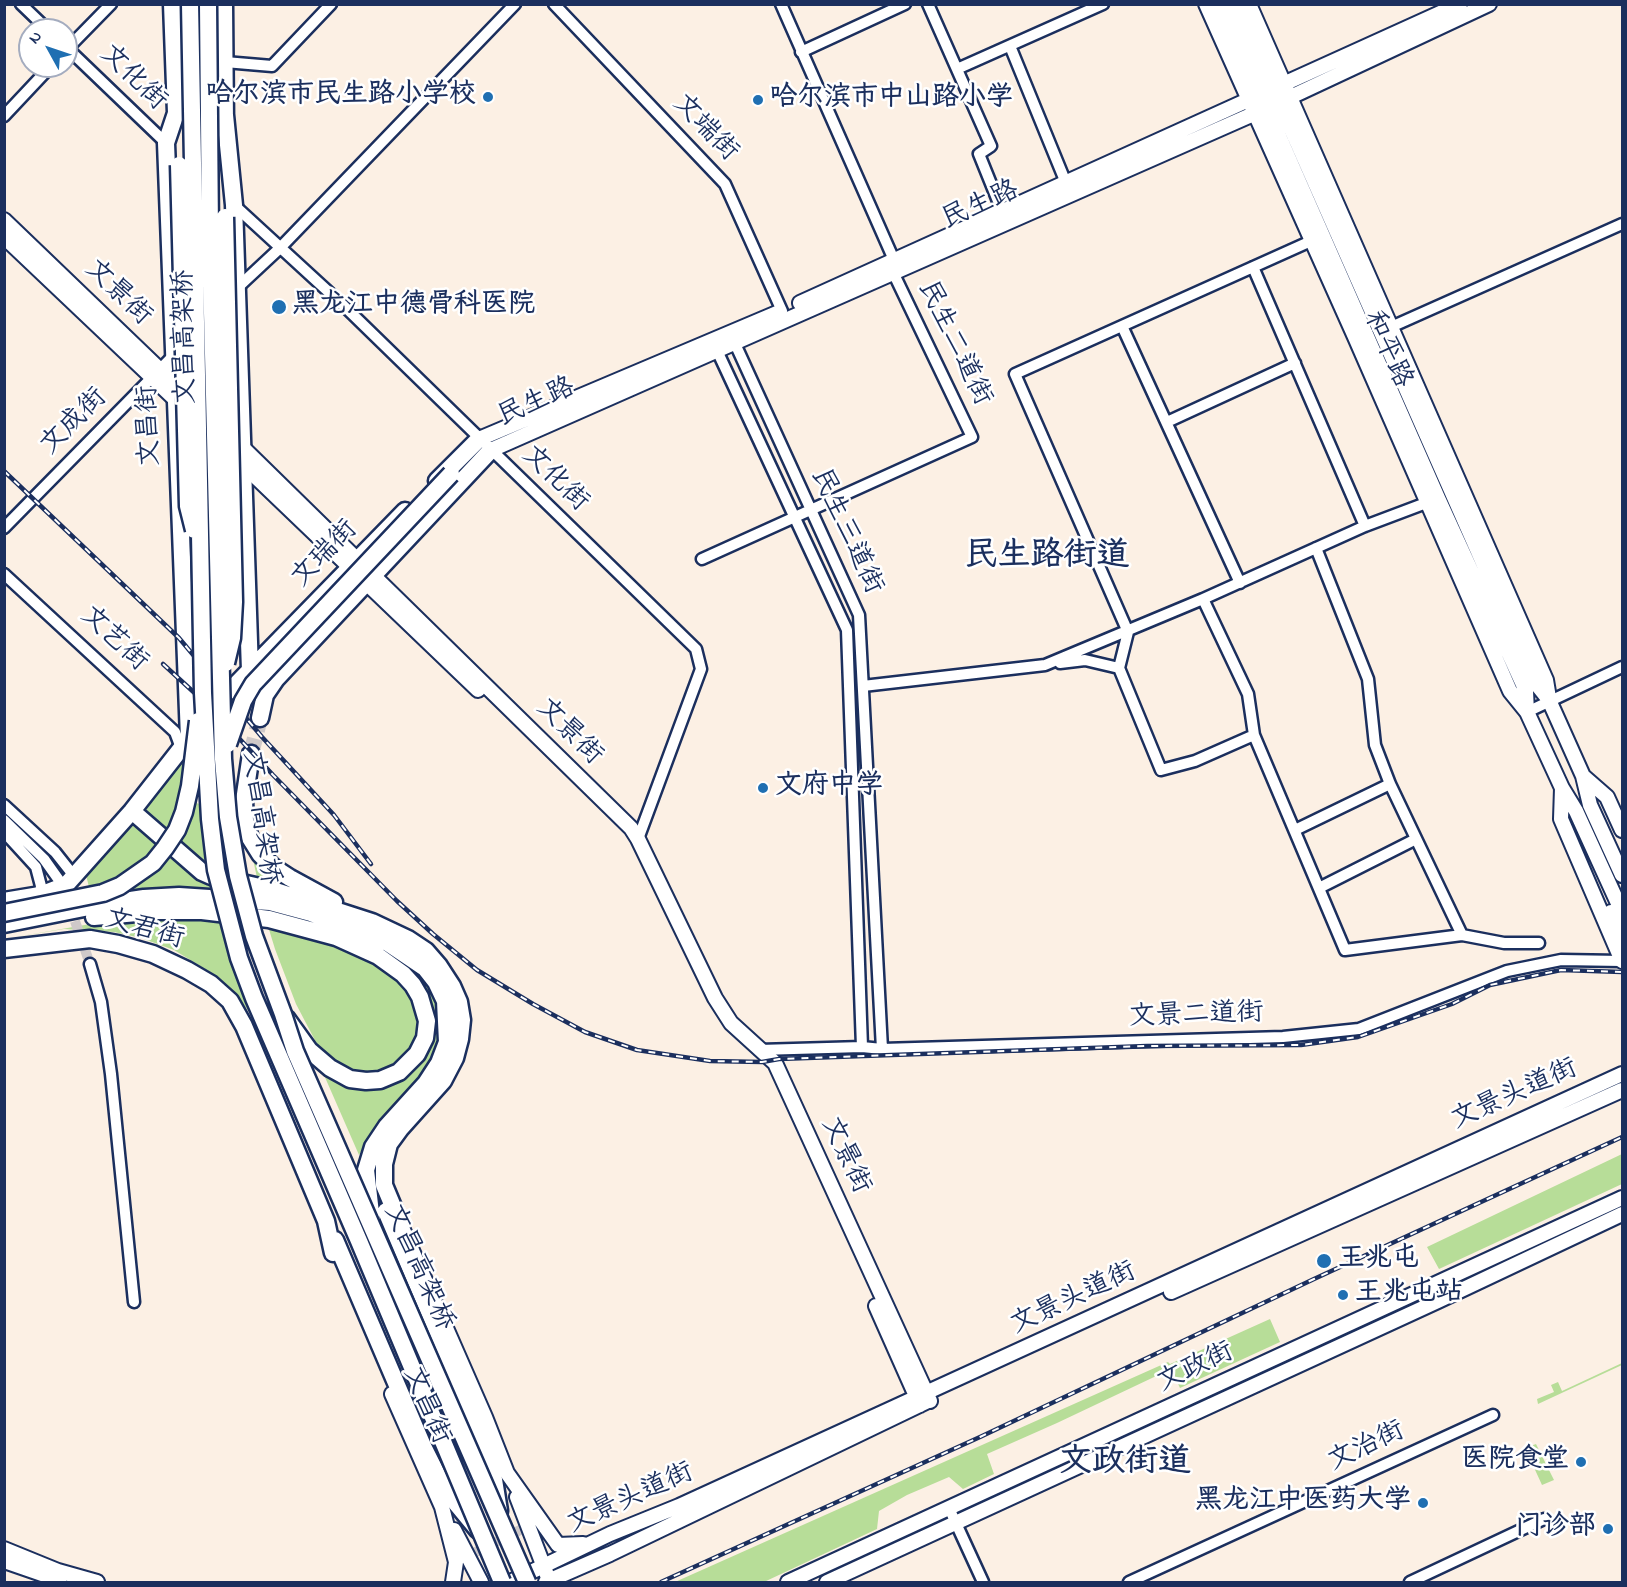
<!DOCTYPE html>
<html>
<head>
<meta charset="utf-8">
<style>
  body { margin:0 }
  #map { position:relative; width:1627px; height:1587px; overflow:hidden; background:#fcf0e4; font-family:"Indie Flower",sans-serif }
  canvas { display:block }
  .frame { position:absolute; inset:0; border:6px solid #1b2f5e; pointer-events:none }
  .north { position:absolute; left:18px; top:18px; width:60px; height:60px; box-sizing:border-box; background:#fff; border:2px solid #a4acbf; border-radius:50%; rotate:310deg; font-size:16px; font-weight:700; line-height:24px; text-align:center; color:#1b2f5e }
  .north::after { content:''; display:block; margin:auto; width:21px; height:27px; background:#1f6fb2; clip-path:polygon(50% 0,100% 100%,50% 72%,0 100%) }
</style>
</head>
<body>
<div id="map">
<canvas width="1627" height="1587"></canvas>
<div class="frame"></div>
<div class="north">N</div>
</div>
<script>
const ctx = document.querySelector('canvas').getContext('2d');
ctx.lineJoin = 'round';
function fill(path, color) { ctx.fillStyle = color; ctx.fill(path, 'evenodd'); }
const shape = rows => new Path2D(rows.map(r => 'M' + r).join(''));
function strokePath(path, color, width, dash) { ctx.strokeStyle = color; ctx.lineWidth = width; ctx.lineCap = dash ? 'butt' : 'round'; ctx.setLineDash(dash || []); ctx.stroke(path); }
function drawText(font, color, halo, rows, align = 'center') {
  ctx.font = font + ' "Indie Flower","LXGW WenKai TC",sans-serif'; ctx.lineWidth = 5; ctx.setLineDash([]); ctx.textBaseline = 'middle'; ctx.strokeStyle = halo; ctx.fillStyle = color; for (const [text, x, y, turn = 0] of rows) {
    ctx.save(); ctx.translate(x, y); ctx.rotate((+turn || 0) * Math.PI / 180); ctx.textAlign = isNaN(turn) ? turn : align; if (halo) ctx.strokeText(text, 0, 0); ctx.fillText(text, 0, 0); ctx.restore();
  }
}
const green = shape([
  [189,747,190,776,167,834,149,815,145,806,164,784],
  [196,803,200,804,208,868,177,845,189,823],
  [132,819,159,846,152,854,116,879,92,887,89,887,86,875,87,867],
  [250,846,309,894,258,882],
  [169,854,190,871,212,883,214,892,121,893],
  [142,915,220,918,233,962,258,1025,244,1005,215,975,174,950,141,938,114,932,64,929,10,938],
  [267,923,366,955,407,985,420,1012,418,1034,414,1045,407,1055,380,1072,368,1074,353,1073,328,1058,318,1046,296,1004,275,949],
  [408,966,422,975,437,1000,439,1043,435,1057,426,1071,378,1124,359,1155,324,1075,346,1085,376,1088,434,1023,429,997,423,985],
  [1622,1154,1622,1184,1439,1269,1427,1247],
  [1270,1319,1280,1342,1180,1388,1171,1369,1057,1423,987,1454,994,1474,963,1489,949,1477,907,1495,879,1511,877,1529,764,1582,675,1582,1168,1362,1170,1364],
  [1622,1363,1622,1365,1538,1404,1537,1399,1554,1392,1551,1385,1558,1382,1562,1391],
  [1536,1444,1554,1480,1542,1485,1525,1448]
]);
const minorTunnel = shape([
  [70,907,90,964],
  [462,1559,534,1523]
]);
const highwayTunnel = shape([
  [251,754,260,718]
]);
const minor = shape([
  [21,4,48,30],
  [554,4,725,184,782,311],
  [781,4,894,260],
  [928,4,991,146,979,154,1002,211],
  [1010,46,1066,183],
  [66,47,166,143],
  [66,50,111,4],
  [801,52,905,4],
  [225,62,272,66,331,4],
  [957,69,1103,4],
  [4,116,51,66],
  [234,205,344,306,696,649,701,669,638,839],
  [1253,267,1365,526],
  [236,289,280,248,515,4],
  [1122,326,1240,583],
  [1391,327,1622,224],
  [732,337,859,615,882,1049],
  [714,344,847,630,862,1047],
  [1167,422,1295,363],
  [4,528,176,353],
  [1316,548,1368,679,1375,745,1390,784,1462,935],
  [702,559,972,437,891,268],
  [4,574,175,732,181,748],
  [1203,599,1248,694,1254,735,1195,761,1161,770,1119,668,1128,632,1015,374,1311,241],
  [1060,663,1085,660,1119,668],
  [863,686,1045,665,1203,599,1365,526,1426,503],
  [1527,712,1622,667],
  [1254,735,1345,950,1462,935,1504,943,1539,943],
  [4,805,55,852,74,876],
  [4,820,44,859,61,883],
  [1295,830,1390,784],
  [4,832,36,867,41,886,40,895],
  [1319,888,1416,839],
  [90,964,101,1002,111,1074,134,1302],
  [759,1050,862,1047,882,1049,1283,1037,1359,1029,1507,971,1561,960,1622,961],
  [949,1508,983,1582],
  [1129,1582,1493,1415],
  [1410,1582,1544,1519]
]);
const major = shape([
  [1206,4,1355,337,1510,691,1527,712],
  [1221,4,1438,498,1526,691,1527,712,1562,788,1576,811,1622,912],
  [1235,4,1274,90,1537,685,1549,700,1583,776,1590,805,1622,875],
  [1249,4,1546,680,1549,698],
  [4,220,180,389],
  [4,237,179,403],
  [800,303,1460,4],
  [479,439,777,313],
  [238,443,631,828,638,839,715,998,731,1023,775,1063,930,1401],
  [491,450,1267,108,1489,4],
  [238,460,478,690],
  [1583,776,1607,797,1622,830],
  [1562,788,1561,819,1622,961],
  [1611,912,1622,937],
  [400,1223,485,1417,507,1473,558,1545,583,1544],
  [1171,1292,1622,1090],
  [876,1306,920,1405],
  [392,1394,442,1507,456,1562,453,1582],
  [517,1497,547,1575],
  [454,1530,481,1582],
  [4,1549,58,1571,97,1582],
  [4,1561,59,1580],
  [510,1582,610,1534,679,1506,1622,1074],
  [546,1582,610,1554,926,1402],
  [788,1582,1622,1198],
  [827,1582,1438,1301,1622,1214]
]);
const highway = shape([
  [172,4,176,113,166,143,189,738],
  [224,4,225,123],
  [225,115,234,205,250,671],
  [437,481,479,439],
  [260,718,265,695,276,679,491,450],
  [251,754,244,801,245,820,250,838,260,854,273,867,290,878,334,902],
  [132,811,202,872,211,876,273,890,372,922,408,939,426,951,439,966,452,986,459,1002,462,1020,460,1039,455,1058,443,1081,400,1129,389,1144,384,1164,384,1185,399,1221],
  [4,901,40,895,66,885,132,811,212,709,405,511],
  [94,917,158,911,202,911,269,919,336,937,378,956,403,974,413,985,420,997,427,1021,425,1038,417,1054,399,1072,380,1080,366,1081,350,1079,330,1068,309,1050,286,1018],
  [4,924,104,904,144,898,179,896,270,902,311,913,388,943,425,968,436,982,445,1001,447,1042,439,1063,426,1083,387,1126,373,1147,366,1170,372,1222],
  [4,949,90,939,118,944,153,954,187,970,211,984,230,1001,244,1026,326,1221,333,1253],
  [386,1211,476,1422,492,1467,499,1511],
  [335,1240,423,1446,445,1490,478,1530]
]);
const rail = shape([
  [4,471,179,638,262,737,334,815,371,864],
  [163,664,212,709,273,775,397,901,433,934,477,970,533,1004,585,1032,637,1050,710,1061,762,1062,779,1059,1147,1046,1301,1045,1358,1037,1452,1004,1490,985,1561,970,1622,972],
  [661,1582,980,1437,1314,1279,1622,1137]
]);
const highwayBridge = shape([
  [190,4,203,693,210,819,216,870,239,958,254,998,359,1241,502,1582],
  [208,4,210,232,223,759,228,817,238,876,254,936,283,1014,295,1051,527,1582],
  [179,165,188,506,194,530],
  [225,217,234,602,232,638,226,663],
  [228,744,243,701,253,684,451,474],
  [4,913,103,893,120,886,153,863,165,848,177,830,184,812,190,786,198,721]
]);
const markers = [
  [488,97,6,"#1f6fb2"],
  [758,100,6,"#1f6fb2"],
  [279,307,8,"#1f6fb2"],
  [763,788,6,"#1f6fb2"],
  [1324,1261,8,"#1f6fb2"],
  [1343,1295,6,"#1f6fb2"],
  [1581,1462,6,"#1f6fb2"],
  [1423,1503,6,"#1f6fb2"],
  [1608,1529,6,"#1f6fb2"]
];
const streetNames = [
  ["文化街",132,79,44],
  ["文端街",704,129,46],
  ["民生路",981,207,-24],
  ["文景街",117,294,44],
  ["文昌高架桥",187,337,-91],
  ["民生二道街",953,344,64],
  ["和平路",1386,350,66],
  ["民生路",537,404,-24],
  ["文成街",75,423,-45],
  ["文昌街",151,426,-92],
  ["文化街",554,480,44],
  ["民生三道街",845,532,65],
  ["文瑞街",326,555,-46],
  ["文艺街",113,640,43],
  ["文景街",568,733,45],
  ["文昌高架桥",259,818,82],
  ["文君街",144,931,16],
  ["文景二道街",1196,1017,-2],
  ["文景头道街",1515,1096,-24],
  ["文景街",844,1156,65],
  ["文昌高架桥",417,1268,66],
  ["文景头道街",1074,1300,-25],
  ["文政街",1196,1369,-25],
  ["文昌街",425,1406,67],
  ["文治街",1367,1448,-25],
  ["文景头道街",631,1500,-24]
];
const poiNames = [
  ["哈尔滨市民生路小学校",476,97,"right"],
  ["哈尔滨市中山路小学",770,100],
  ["黑龙江中德骨科医院",292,307],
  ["文府中学",775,788],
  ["王兆屯",1338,1261],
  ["王兆屯站",1355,1295],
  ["医院食堂",1569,1462,"right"],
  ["黑龙江中医药大学",1411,1503,"right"],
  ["门诊部",1596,1529,"right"]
];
const districtNames = [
  ["民生路街道",1047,559],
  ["文政街道",1125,1465]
];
fill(green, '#b7dd98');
strokePath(minorTunnel, '#cfc9c9', 10, [10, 5]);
strokePath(highwayTunnel, '#cfc9c9', 16, [16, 8]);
strokePath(minor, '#1b2f5e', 15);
strokePath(major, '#1b2f5e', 18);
strokePath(highway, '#1b2f5e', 21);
strokePath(minor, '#fff', 10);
strokePath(major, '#fff', 14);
strokePath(highway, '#fff', 16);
strokePath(rail, '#1b2f5e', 4.5);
strokePath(rail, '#fff', 2, [7]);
strokePath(highwayBridge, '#1b2f5e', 21, []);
strokePath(highwayBridge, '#fff', 16);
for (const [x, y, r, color] of markers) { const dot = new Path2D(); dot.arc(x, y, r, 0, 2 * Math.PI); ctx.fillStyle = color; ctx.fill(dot); strokePath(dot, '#fff', 2); }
drawText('27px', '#1b2f5e', '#fff', streetNames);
drawText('bold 27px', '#1b2f5e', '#fff', poiNames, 'left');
drawText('bold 33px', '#1b2f5e', '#fff', districtNames);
</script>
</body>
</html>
